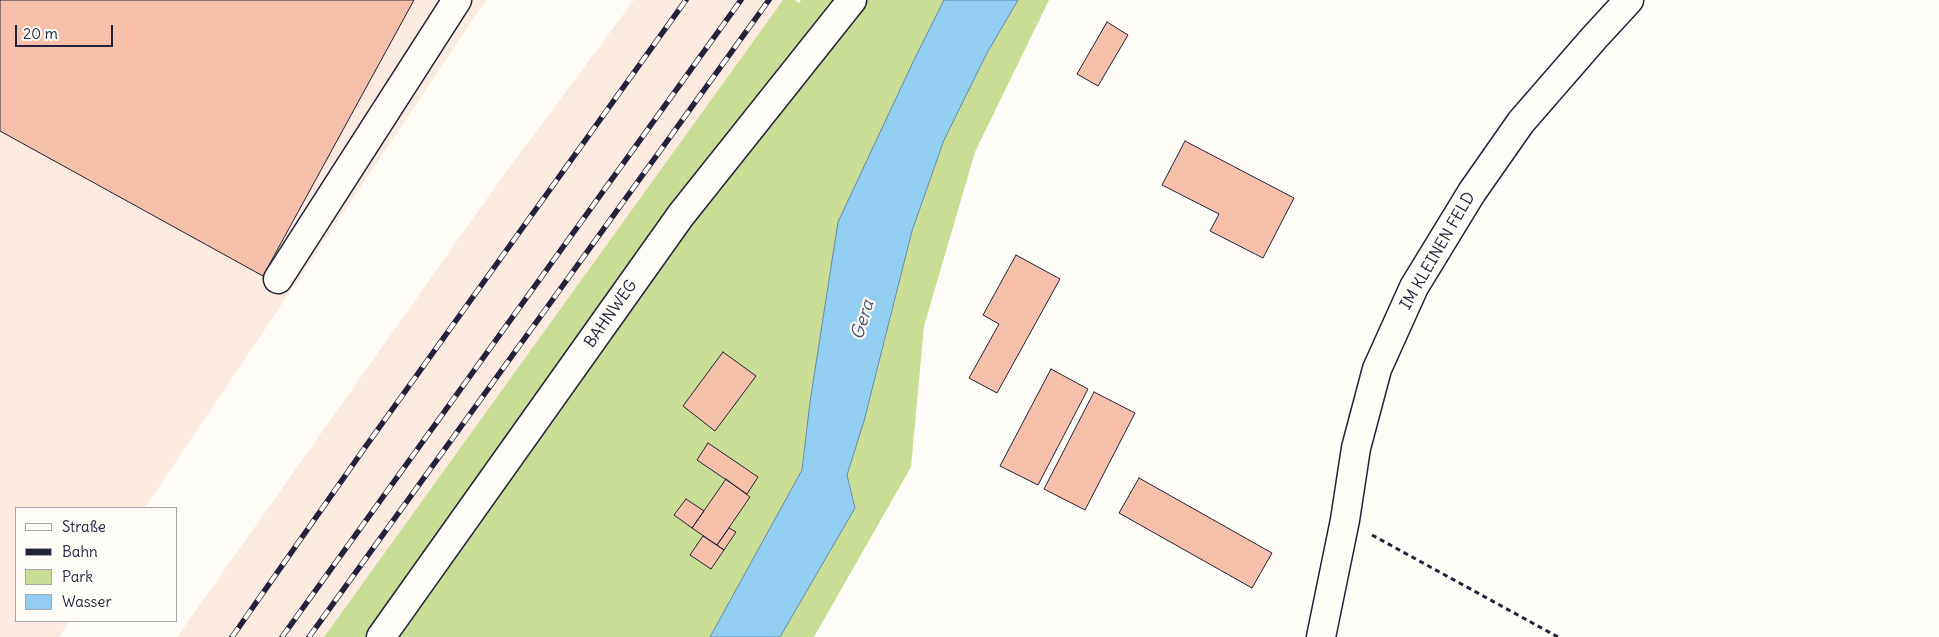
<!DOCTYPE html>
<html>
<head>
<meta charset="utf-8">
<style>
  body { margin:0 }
  #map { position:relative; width:1939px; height:637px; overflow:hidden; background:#fdfcf7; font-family:Delius,sans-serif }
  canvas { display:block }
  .legend { position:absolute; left:15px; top:507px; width:162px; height:115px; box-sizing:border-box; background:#fdfcf7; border:1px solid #a5a5ac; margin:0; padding:6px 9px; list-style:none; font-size:15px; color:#22223b }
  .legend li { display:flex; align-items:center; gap:10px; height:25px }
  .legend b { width:25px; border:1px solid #a5a5ac }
  .scale { position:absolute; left:15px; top:25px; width:98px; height:22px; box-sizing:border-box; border:2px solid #22223b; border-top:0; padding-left:6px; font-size:15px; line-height:18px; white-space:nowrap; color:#22223b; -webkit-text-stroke:4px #fdfcf7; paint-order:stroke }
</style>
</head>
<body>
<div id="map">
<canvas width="1939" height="637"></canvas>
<ul class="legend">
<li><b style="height:6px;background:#fdfcf7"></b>Straße</li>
<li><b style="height:6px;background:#22223b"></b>Bahn</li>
<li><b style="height:14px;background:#c9de94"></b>Park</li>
<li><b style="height:14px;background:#92cdf2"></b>Wasser</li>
</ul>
<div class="scale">20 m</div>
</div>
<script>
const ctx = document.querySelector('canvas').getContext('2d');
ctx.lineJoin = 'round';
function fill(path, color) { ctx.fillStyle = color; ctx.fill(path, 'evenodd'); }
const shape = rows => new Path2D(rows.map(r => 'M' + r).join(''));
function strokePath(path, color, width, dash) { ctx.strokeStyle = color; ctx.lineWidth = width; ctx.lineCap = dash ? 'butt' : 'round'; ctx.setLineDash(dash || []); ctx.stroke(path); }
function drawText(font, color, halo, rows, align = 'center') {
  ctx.font = font + ' Delius,sans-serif'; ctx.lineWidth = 4.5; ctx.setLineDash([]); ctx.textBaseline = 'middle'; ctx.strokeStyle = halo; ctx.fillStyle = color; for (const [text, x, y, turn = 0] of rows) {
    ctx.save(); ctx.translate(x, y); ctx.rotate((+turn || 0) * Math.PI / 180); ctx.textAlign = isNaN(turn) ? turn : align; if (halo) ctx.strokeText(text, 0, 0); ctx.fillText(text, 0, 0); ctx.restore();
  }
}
const built = shape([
  [0,0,486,0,145,508,16,508,16,621,70,621,59,637,0,637],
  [634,0,783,0,324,637,177,637,503,176]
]);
const green = shape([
  [783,0,795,0,799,3,801,0,944,0,913,62,810,402,802,470,710,637,324,637],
  [1018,0,1049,0,975,152,924,326,911,467,814,637,780,637,855,508,847,475,864,421,912,231,944,140,987,53]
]);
const water = shape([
  [944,0,1018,0,987,53,944,140,912,231,864,421,847,475,855,508,780,637,710,637,802,470,810,402,838,222,913,62,944,0]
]);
const building = shape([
  [0,0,414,0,263,276,0,131,0,0],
  [1107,22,1128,35,1098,86,1077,74,1107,22],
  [1185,141,1294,198,1263,258,1210,231,1219,214,1162,185,1185,141],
  [1016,255,1060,279,997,393,969,378,999,324,983,315,1016,255],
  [723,352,756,376,715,431,683,406,723,352],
  [1051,369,1088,389,1038,485,1000,466,1051,369],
  [1094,392,1135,413,1085,510,1044,489,1094,392],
  [708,443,758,477,747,494,697,460,708,443],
  [1139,478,1272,553,1252,588,1119,513,1139,478],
  [726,479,750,497,717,545,692,528,726,479],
  [686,499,704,511,692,528,674,515,686,499],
  [729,528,736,532,724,550,717,545,729,528],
  [703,536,724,550,711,569,690,555,703,536]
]);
const path = shape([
  [1372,535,1558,637]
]);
const minor = shape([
  [278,279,457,0],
  [381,637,681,215,852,0],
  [1321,637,1345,520,1356,448,1377,369,1414,287,1472,192,1521,122,1594,38,1629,0]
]);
const rail = shape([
  [232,637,366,446,686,0],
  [282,637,741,0],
  [309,637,769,0]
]);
const streetNames = [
  ["IM KLEINEN FELD",1438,251,-60],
  ["BAHNWEG",611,314,-55]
];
const waterNames = [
  ["Gera",863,320,-73]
];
fill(built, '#fbeae0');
fill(green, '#c9de94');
fill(water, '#92cdf2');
strokePath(water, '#6589a9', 1);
fill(building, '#f7c0aa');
strokePath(building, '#22223b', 1);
strokePath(minor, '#22223b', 31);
strokePath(path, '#22223b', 3, [5, 4]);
strokePath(minor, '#fdfcf7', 28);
strokePath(rail, '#22223b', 5.5);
strokePath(rail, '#fdfcf7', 4, [11]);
drawText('16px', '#22223b', '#fdfcf7', streetNames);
drawText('italic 18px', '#445572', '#fdfcf7', waterNames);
</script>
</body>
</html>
